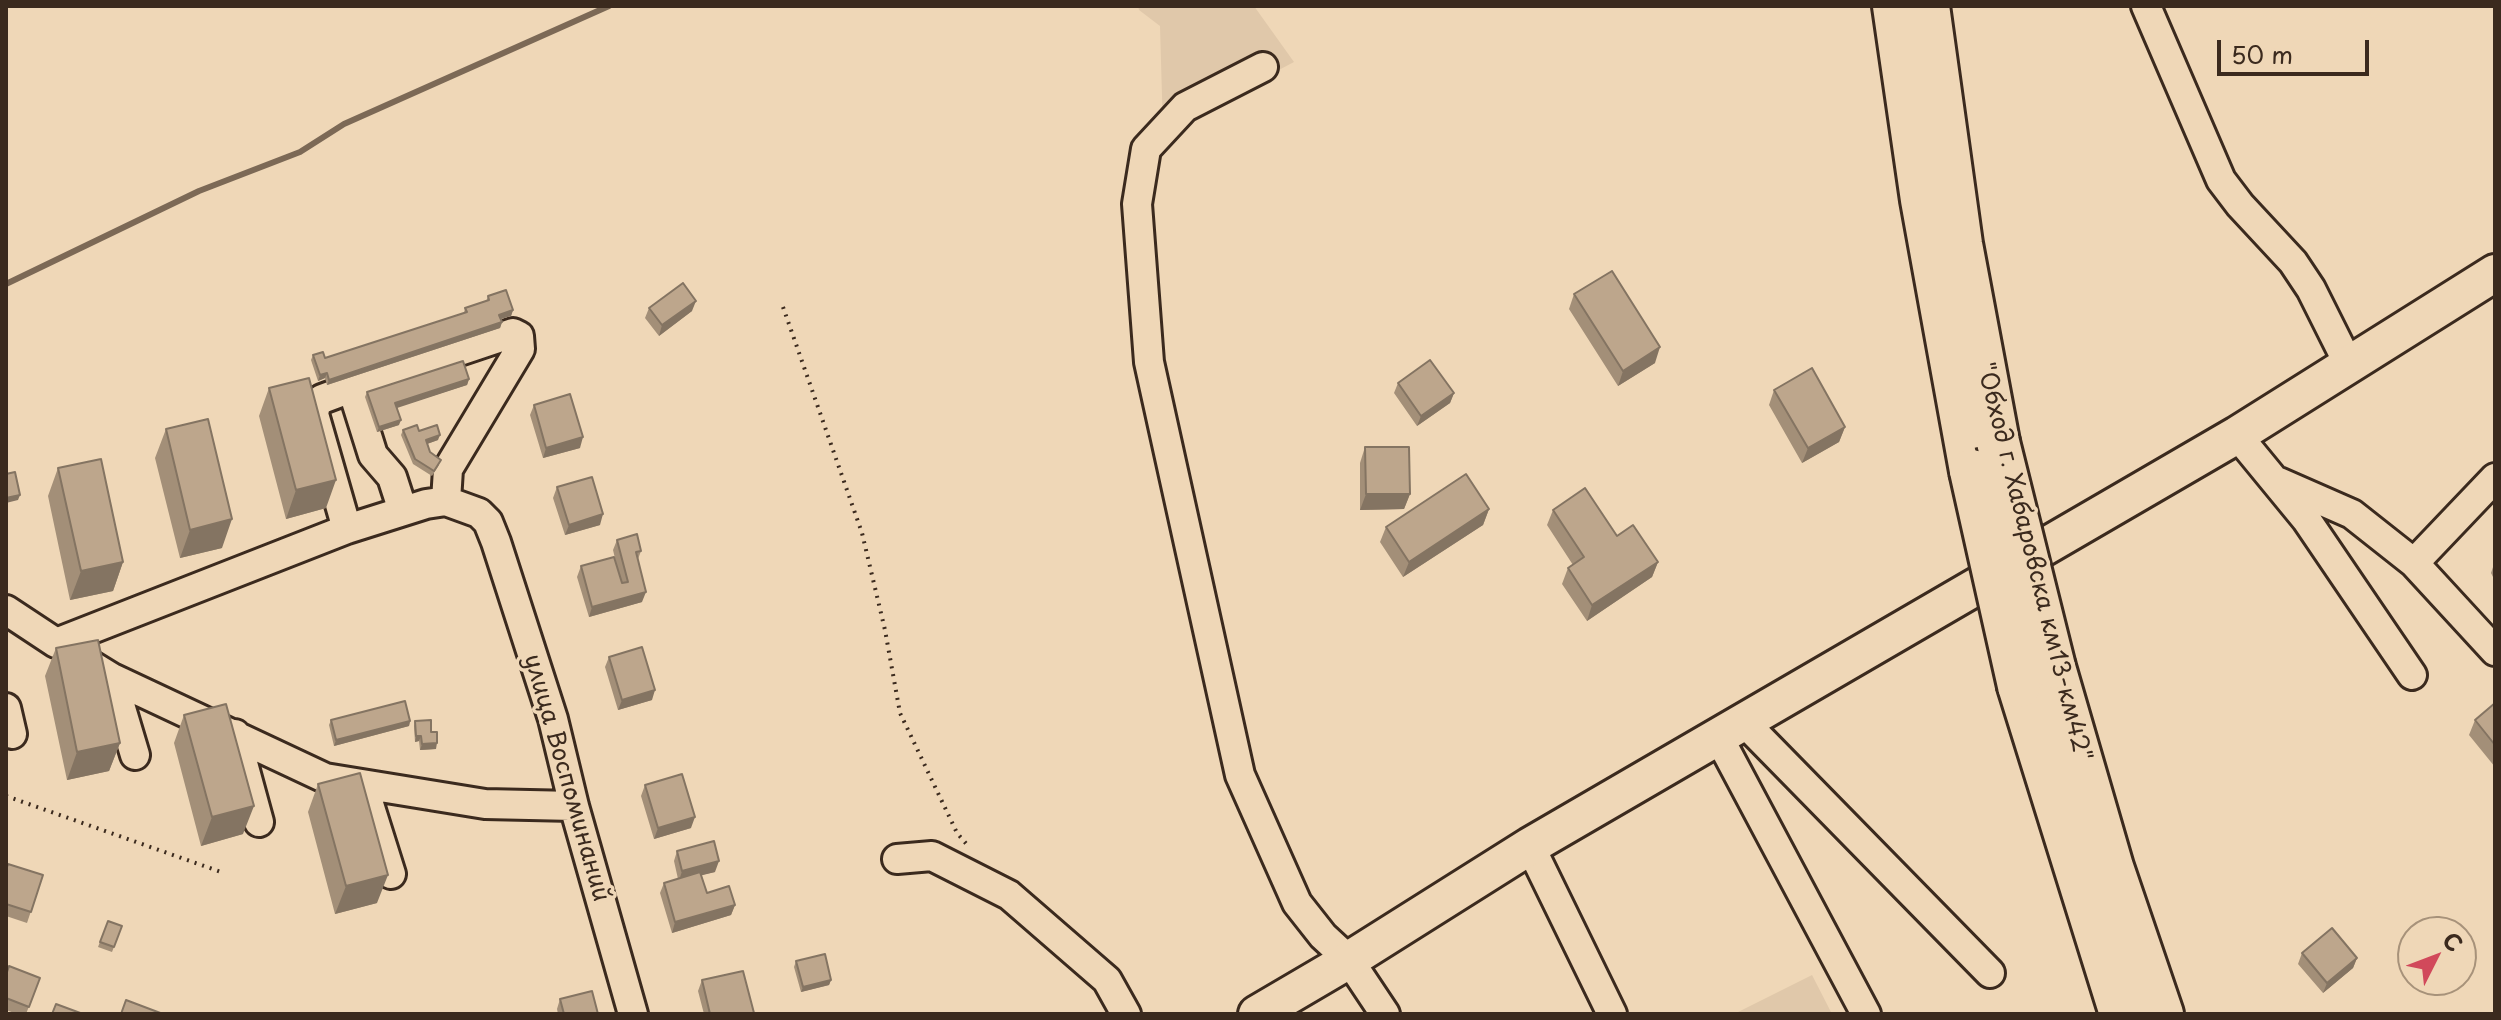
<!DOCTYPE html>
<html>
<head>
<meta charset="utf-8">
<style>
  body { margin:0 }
  #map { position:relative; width:2501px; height:1020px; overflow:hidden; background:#efd7b7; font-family:"Playpen Sans",sans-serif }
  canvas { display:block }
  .frame { position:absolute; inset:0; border:8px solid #3b2a1e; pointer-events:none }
  .north { position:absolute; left:2397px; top:916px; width:80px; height:80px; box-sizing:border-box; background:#efd7b7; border:2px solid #a7927a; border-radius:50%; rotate:48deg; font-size:22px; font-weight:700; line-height:32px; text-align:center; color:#3b2a1e }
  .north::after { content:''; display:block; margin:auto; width:28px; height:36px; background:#d1495b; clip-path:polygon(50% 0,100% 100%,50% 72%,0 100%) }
  .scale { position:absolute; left:2217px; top:40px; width:152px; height:36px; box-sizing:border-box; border:4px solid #3b2a1e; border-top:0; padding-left:10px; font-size:24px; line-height:28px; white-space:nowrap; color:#3b2a1e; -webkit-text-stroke:6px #efd7b7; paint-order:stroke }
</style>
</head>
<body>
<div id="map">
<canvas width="2501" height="1020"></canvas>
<div class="frame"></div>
<div class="north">С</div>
<div class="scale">50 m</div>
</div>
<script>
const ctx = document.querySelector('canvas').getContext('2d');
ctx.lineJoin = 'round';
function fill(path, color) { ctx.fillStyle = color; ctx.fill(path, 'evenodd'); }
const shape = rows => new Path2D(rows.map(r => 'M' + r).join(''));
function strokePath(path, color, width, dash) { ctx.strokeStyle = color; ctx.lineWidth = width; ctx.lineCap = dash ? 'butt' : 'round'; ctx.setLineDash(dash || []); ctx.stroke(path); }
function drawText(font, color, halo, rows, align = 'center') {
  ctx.font = font + ' "Playpen Sans",sans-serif'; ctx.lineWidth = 7; ctx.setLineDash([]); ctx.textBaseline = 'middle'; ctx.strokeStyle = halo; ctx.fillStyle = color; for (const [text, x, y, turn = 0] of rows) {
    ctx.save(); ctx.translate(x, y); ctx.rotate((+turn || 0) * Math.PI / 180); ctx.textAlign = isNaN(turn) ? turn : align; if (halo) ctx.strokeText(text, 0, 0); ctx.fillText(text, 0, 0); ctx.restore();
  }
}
const built = shape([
  [1138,6,1254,6,1294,62,1163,131,1160,26,1139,10],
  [1812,975,1832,1014,1734,1014]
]);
const stream = shape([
  [6,284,199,191,300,152,344,124,609,6]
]);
const path = shape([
  [783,307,862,533,885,630,900,713,957,833,969,847],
  [6,796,224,873]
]);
const minor = shape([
  [2146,6,2221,180,2240,205,2293,262,2311,289,2349,365],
  [1263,67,1185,107,1146,149,1137,204,1149,362,1240,775,1297,903,1323,936,1349,960,1385,1014],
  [352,388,373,455,392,477,403,511],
  [2237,435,2306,519,2412,675],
  [2279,482,2352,514,2414,563,2495,651],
  [347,529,314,414,316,404,322,399,370,381,513,333,519,336,520,349,448,469,446,501],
  [2414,563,2495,478],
  [6,610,56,643,347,529,426,504,446,501,479,513,488,522,496,542,553,719,574,806,633,1014],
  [73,654,112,678,325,778,485,804,574,806],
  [112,678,135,755],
  [6,708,12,734],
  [1744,722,1990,973],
  [235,734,259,822],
  [1718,736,1866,1014],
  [363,785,391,874],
  [1530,846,1612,1014],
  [897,859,932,856,1009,895,1107,980,1126,1014]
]);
const major = shape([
  [1257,1014,1349,960,1530,846,2237,435,2495,273]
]);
const highway = shape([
  [1894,6,1922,200,1971,471],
  [1928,6,1961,244,1998,442],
  [2054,667,2112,867,2162,1014],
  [2019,686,2121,1014]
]);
const highwayBridge = shape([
  [1998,442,2054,667],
  [1971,471,2019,686]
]);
const wall = shape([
  [1574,294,1655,363,1618,386,1569,309],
  [488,296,513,310,511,316,501,319,502,322,500,328,327,385,325,378,318,381,311,360,313,355,325,358,464,313,465,308,486,302],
  [649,308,692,311,659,336,645,318],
  [469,379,467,385,397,407,399,425,377,432,365,397,367,392],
  [1398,383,1454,393,1450,403,1417,426,1394,393],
  [269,388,326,508,286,519,259,416],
  [1774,390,1845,427,1839,442,1802,463,1769,405],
  [534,405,580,448,543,458,530,415],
  [166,429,222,548,180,558,155,458],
  [403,430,419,431,438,440,427,444,430,452,439,465,432,476,413,464,401,435],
  [1365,447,1410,494,1404,509,1360,510,1360,463],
  [58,468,123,562,113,591,70,600,48,496],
  [557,487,600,525,565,535,553,498],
  [1489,509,1483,525,1403,577,1380,542,1386,527],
  [1553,510,1617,536,1658,562,1652,577,1587,621,1562,584,1568,568,1573,565,1547,525],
  [617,540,641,551,638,559,642,602,589,617,577,577,581,566,619,575,613,550],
  [2495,561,2495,581,2491,573],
  [56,648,120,743,109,771,67,780,45,676],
  [609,657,652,700,618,710,605,667],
  [2495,703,2495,767,2469,735,2475,720],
  [184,715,243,834,201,846,174,743],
  [331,720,410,721,409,726,334,746,329,725],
  [415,721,431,732,436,749,420,750,419,741,415,742,414,726],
  [318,784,377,903,335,914,308,812],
  [645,785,691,828,654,839,641,796],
  [677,851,715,872,701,875,707,893,735,905,731,915,672,933,660,893,664,883,678,879,674,861],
  [6,870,43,875,27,923,6,916],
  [108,921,122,926,112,952,98,947],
  [2302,953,2357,958,2353,968,2323,993,2298,964],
  [796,961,831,980,829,985,801,992,794,967],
  [6,975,40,978,26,1014,17,1014,6,1010],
  [702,980,753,1014,704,1014,698,991],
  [560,999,598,1014,558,1014,557,1009]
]);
const shadedWall = shape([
  [696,301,692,311,659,336,662,325],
  [513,310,511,316,497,320,499,315],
  [502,322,500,328,327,385,329,380],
  [1660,347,1655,363,1618,386,1623,371],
  [327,373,325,378,318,381,320,375],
  [469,379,467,385,394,409,395,403],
  [1454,393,1450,403,1417,426,1421,416],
  [401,420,399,425,377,432,379,427],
  [1845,427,1839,442,1802,463,1808,448],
  [440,435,438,440,424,445,426,440],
  [583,437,580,448,543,458,546,448],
  [336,480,326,508,286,519,296,490],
  [1366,494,1410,494,1404,509,1360,510],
  [20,495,18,500,6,503,6,498],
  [1489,509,1483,525,1403,577,1409,562],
  [603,514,600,525,565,535,569,525],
  [232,519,222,548,180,558,190,530],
  [123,562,113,591,70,600,81,571],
  [1658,562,1652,577,1587,621,1592,605],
  [646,592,642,602,589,617,592,607],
  [655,690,652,700,618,710,622,700],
  [410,721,409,726,334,746,336,740],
  [416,736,421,736,419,741,415,742],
  [120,743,109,771,67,780,77,752],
  [437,743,436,749,420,750,422,744],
  [254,806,243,834,201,846,212,817],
  [695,817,691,828,654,839,658,828],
  [719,861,715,872,679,881,682,871],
  [388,875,377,903,335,914,346,886],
  [735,905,731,915,672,933,675,922],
  [2357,958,2353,968,2323,993,2327,983],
  [831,980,829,985,801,992,803,987]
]);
const building = shape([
  [1612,271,1660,347,1623,371,1574,294,1612,271],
  [683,283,696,301,662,325,649,308,683,283],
  [506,290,513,310,499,315,502,322,329,380,327,373,320,375,313,355,323,352,325,358,467,312,465,308,489,300,488,296,506,290],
  [1430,360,1454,393,1421,416,1398,383,1430,360],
  [463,361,469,379,395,403,401,420,379,427,367,392,463,361],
  [1812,368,1845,427,1808,448,1774,390,1812,368],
  [309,378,336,480,296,490,269,388,309,378],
  [570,394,583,437,546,448,534,405,570,394],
  [208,419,232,519,190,530,166,429,208,419],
  [417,425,419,431,437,425,440,435,426,440,430,452,441,460,434,471,415,459,403,430,417,425],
  [1365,447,1409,447,1410,494,1366,494,1365,447],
  [101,459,123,562,81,571,58,468,101,459],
  [15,472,20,495,6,498,6,474,15,472],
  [1466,474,1489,509,1409,562,1386,527,1466,474],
  [592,477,603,514,569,525,557,487,592,477],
  [1585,488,1617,536,1633,525,1658,562,1592,605,1568,568,1584,557,1553,510,1585,488],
  [637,534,641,551,636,552,646,592,592,607,581,566,614,557,622,583,628,582,617,540,637,534],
  [98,640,120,743,77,752,56,648,98,640],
  [642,647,655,690,622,700,609,657,642,647],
  [405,701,410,721,336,740,331,720,405,701],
  [2495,703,2495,745,2475,720,2495,703],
  [226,704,254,806,212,817,184,715,226,704],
  [431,720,431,732,437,732,437,743,422,744,421,736,416,736,415,721,431,720],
  [360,773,388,875,346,886,318,784,360,773],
  [682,774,695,817,658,828,645,785,682,774],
  [714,841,719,861,682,871,677,851,714,841],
  [8,864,43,875,31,912,6,904,6,870,8,864],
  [700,872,707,893,729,886,735,905,675,922,664,883,700,872],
  [108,921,122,926,114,947,100,942,108,921],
  [2332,928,2357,958,2327,983,2302,953,2332,928],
  [825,954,831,980,803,987,796,961,825,954],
  [9,966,40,978,29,1007,6,998,6,975,9,966],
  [743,971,754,1013,710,1014,702,980,743,971],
  [592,991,598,1014,564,1014,560,999,592,991],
  [126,1000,163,1014,121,1014,126,1000],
  [56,1004,83,1014,52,1014,56,1004]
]);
const streetNames = [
  ["\"Обход г. Хабаровска км13-км42\"",2033,562,76],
  ["улица Воспоминаний",566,778,74]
];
fill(built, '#e0c8aa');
strokePath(stream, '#7c6956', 6);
strokePath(minor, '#3b2a1e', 34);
strokePath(major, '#3b2a1e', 42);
strokePath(highway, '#3b2a1e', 48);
strokePath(path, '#3b2a1e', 4, [2, 6]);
strokePath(minor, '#efd7b7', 28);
strokePath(major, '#efd7b7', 36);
strokePath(highway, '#efd7b7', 42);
strokePath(highwayBridge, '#3b2a1e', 48, []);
strokePath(highwayBridge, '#efd7b7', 42);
fill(wall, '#a38f78');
fill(shadedWall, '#847462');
fill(building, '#bda68c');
strokePath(building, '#847462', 2);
drawText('24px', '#3b2a1e', '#efd7b7', streetNames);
</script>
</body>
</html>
